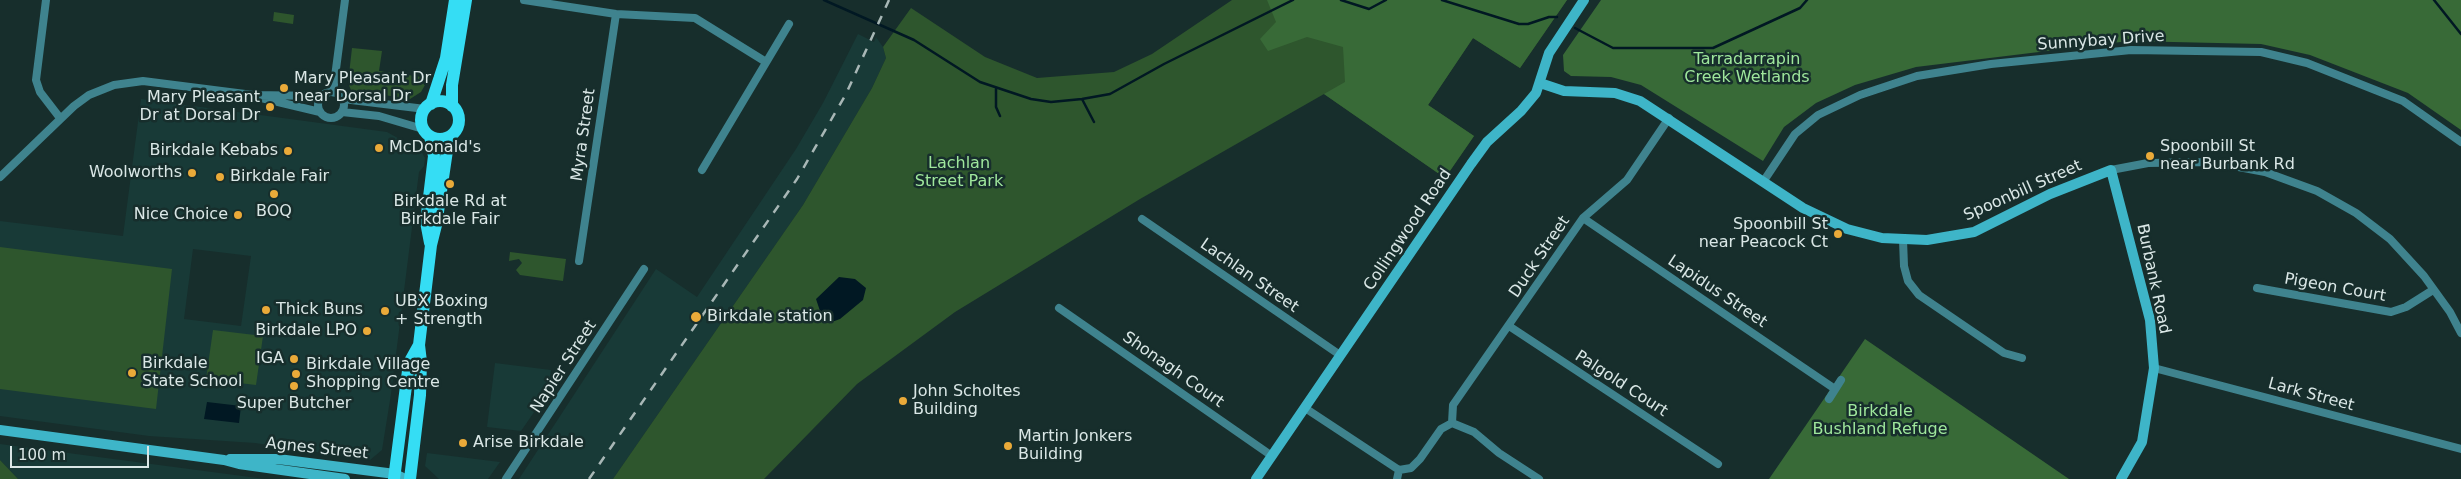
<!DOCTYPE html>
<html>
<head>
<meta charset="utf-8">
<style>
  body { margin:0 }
  #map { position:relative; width:2461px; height:479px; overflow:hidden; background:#172e2c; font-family:"DejaVu Sans",sans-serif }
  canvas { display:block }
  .scale { position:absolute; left:10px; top:446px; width:139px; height:22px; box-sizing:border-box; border:2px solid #dae7e6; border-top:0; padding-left:6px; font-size:15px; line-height:18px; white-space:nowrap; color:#dae7e6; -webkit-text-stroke:4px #172e2c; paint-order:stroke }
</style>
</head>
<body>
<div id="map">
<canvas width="2461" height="479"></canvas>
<div class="scale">100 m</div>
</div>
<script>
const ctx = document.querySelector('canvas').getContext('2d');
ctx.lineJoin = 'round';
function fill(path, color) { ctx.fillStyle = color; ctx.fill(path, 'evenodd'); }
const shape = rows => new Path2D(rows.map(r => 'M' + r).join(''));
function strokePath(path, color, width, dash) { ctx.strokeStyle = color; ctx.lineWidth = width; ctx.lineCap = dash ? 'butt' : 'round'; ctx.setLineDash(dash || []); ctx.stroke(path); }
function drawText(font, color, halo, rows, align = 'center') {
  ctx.font = font + ' "DejaVu Sans",sans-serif'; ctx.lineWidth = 5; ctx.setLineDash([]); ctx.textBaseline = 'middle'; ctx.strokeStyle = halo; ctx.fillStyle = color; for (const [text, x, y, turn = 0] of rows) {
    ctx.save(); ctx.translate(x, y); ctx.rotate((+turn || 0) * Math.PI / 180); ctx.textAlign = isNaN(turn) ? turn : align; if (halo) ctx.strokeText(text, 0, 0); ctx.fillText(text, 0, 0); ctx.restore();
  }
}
const built = shape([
  [858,34,874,42,876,37,883,47,886,58,872,88,803,205,613,479,519,479,656,269,697,297,796,149,823,103],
  [141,99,387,132,421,151,425,158,424,166,419,172,391,394,382,450,370,460,255,443,149,436,0,416,0,221,123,236],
  [193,249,251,256,241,326,184,319],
  [495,363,551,370,548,392,521,431,487,427],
  [0,444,265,479,18,479,0,460],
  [427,453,500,462,488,479,439,479,425,466]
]);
const green = shape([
  [1232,0,1567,0,1520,68,1473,38,1428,105,1474,136,1445,178,1324,94,1140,199,955,312,857,384,764,479,613,479,803,205,872,88,886,58,883,47,911,8,985,57,1037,78,1114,72,1152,54],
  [274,12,294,15,293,24,273,21],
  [352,48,382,51,379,71,429,78,421,92,410,99,351,90,348,83],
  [0,247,172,269,156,409,0,389],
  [510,252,566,259,563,281,520,275,516,270,522,263,519,259,509,261],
  [213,330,263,336,256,385,206,379],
  [0,460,18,479,0,479]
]);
const forest = shape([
  [1267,0,1567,0,1520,68,1473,38,1428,105,1474,136,1445,178,1324,94,1345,82,1343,47,1307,37,1268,51,1260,39,1276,22],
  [1601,0,2461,0,2461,130,2408,93,2310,55,2261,44,2129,41,1916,67,1855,85,1816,103,1784,127,1763,161,1641,85,1611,77,1571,76,1564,71,1563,55],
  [1865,339,2069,479,1769,479]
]);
const water = shape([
  [839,277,855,279,866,288,863,300,840,319,829,323,822,317,816,299],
  [207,402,241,406,239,423,204,419]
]);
const stream = shape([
  [824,0,914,40,980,82,1031,99,1051,102,1082,99,1110,94,1164,64,1293,0],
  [1341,0,1369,9,1386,0],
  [1442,0,1519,24,1528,24,1549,17,1557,17],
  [2434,0,2461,34],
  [1575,28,1613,48,1713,48,1800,8,1807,0],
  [996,89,996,107,1000,116],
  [1082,99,1094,122]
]);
const street = shape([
  [46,0,36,80,40,92,60,118],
  [524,0,616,14,695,18,766,62],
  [333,92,345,0],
  '318 105a13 13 0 1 1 26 0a13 13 0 1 1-26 0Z',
  [257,97,320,112],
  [343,99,425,109],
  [342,112,379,116,423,129],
  [702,170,789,24],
  [2111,170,2148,163,2212,162,2265,172,2317,191,2356,213,2390,239,2424,276,2450,312,2461,333],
  [0,177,74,106,89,95,114,85,143,81,253,95,321,96],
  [1763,182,1795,134,1818,115,1860,95,1917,76,1991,64,2131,50,2261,52,2307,63,2403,101,2461,142],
  [1583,218,1835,389],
  [1142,219,1340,355],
  [1903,240,1904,266,1908,281,1919,295,2004,353,2022,358],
  [579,261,616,14],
  [2257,288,2391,312,2406,307,2433,290],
  [1059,308,1272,456],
  [1509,326,1718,464],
  [2154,368,2461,449],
  [1829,399,1841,380],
  [1305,408,1399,470],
  [1452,423,1453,405,1583,218,1627,180,1669,118],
  [1452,423,1474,432,1499,453,1539,479],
  [506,479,644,269],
  [1397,479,1399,470,1411,468,1420,459,1441,429,1452,423]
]);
const secondary = shape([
  [1540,83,1564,91,1615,93,1640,101,1803,208,1847,229,1882,238,1927,240,1974,232,2050,194,2111,170,2150,320,2154,368,2142,442,2121,479],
  [0,430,224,460,239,464,345,479],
  [230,459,278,459,395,474,405,479],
  [1256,479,1471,164,1487,142,1521,111,1536,93,1549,53,1584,0]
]);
const primary = shape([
  '421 120a19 19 0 1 1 38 0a19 19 0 1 1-38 0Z',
  [431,104,446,58,455,0],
  [452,106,452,85,466,0],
  [430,136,434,156,426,222,430,243],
  [394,479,409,363,419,345],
  [410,479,420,395,421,362,419,345,431,245,436,225,449,137]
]);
const rail = shape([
  [589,479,797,179,846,94,889,0]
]);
const markers = [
  [284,88,5,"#eaaa39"],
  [270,107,5,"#eaaa39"],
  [379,148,5,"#eaaa39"],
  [288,151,5,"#eaaa39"],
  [2150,156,5,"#eaaa39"],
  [192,173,5,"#eaaa39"],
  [220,177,5,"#eaaa39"],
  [450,184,5,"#eaaa39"],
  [274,194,5,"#eaaa39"],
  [238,215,5,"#eaaa39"],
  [1838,234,5,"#eaaa39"],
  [266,310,5,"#eaaa39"],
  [385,311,5,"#eaaa39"],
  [696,317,6,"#eaaa39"],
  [367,331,5,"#eaaa39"],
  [294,359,5,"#eaaa39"],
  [132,373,5,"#eaaa39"],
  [296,374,5,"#eaaa39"],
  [294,386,5,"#eaaa39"],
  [903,401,5,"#eaaa39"],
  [463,443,5,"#eaaa39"],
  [1008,446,5,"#eaaa39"]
];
const streetNames = [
  ["Sunnybay Drive",2101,41,-4],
  ["Myra Street",584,135,-82],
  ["Spoonbill Street",2023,191,-24],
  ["Collingwood Road",1408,230,-56],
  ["Duck Street",1540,257,-56],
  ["Lachlan Street",1249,276,35],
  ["Burbank Road",2153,279,78],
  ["Pigeon Court",2335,288,10],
  ["Lapidus Street",1717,292,34],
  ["Napier Street",564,367,-57],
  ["Shonagh Court",1173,370,35],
  ["Palgold Court",1621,384,33],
  ["Lark Street",2311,395,15],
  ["Agnes Street",317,449,6]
];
const parkNames = [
  ["Tarradarrapin",1747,60],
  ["Creek Wetlands",1747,78],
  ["Lachlan",959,164],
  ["Street Park",959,182],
  ["Birkdale",1880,412],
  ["Bushland Refuge",1880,430]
];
const poiNames = [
  ["Mary Pleasant Dr",294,79],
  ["near Dorsal Dr",294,97],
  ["Mary Pleasant",260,98,"right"],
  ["Dr at Dorsal Dr",260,116,"right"],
  ["Spoonbill St",2160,147],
  ["near Burbank Rd",2160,165],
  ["McDonald's",389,148],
  ["Birkdale Kebabs",278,151,"right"],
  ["Woolworths",182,173,"right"],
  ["Birkdale Fair",230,177],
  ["Birkdale Rd at",450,202,"center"],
  ["Birkdale Fair",450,220,"center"],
  ["BOQ",274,212,"center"],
  ["Nice Choice",228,215,"right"],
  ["Spoonbill St",1828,225,"right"],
  ["near Peacock Ct",1828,243,"right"],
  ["UBX Boxing",395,302],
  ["+ Strength",395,320],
  ["Thick Buns",276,310],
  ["Birkdale station",707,317],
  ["Birkdale LPO",357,331,"right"],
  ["IGA",284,359,"right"],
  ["Birkdale",142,364],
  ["State School",142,382],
  ["Birkdale Village",306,365],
  ["Shopping Centre",306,383],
  ["John Scholtes",913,392],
  ["Building",913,410],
  ["Super Butcher",294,404,"center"],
  ["Martin Jonkers",1018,437],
  ["Building",1018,455],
  ["Arise Birkdale",473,443]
];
fill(built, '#183a37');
fill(green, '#2e562d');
fill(forest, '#386a37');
fill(water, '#011823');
strokePath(stream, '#011823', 2.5);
strokePath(street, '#3f838e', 8);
strokePath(secondary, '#3eb5c8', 10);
strokePath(primary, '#35ddf4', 12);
strokePath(rail, '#a8b7b6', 2.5, [9, 9]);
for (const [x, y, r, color] of markers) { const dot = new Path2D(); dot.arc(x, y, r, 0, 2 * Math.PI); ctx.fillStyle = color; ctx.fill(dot); strokePath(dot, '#172e2c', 2); }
drawText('16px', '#dae7e6', '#172e2c', streetNames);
drawText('16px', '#9fe79c', '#172e2c', parkNames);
drawText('16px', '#dae7e6', '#172e2c', poiNames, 'left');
</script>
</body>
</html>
